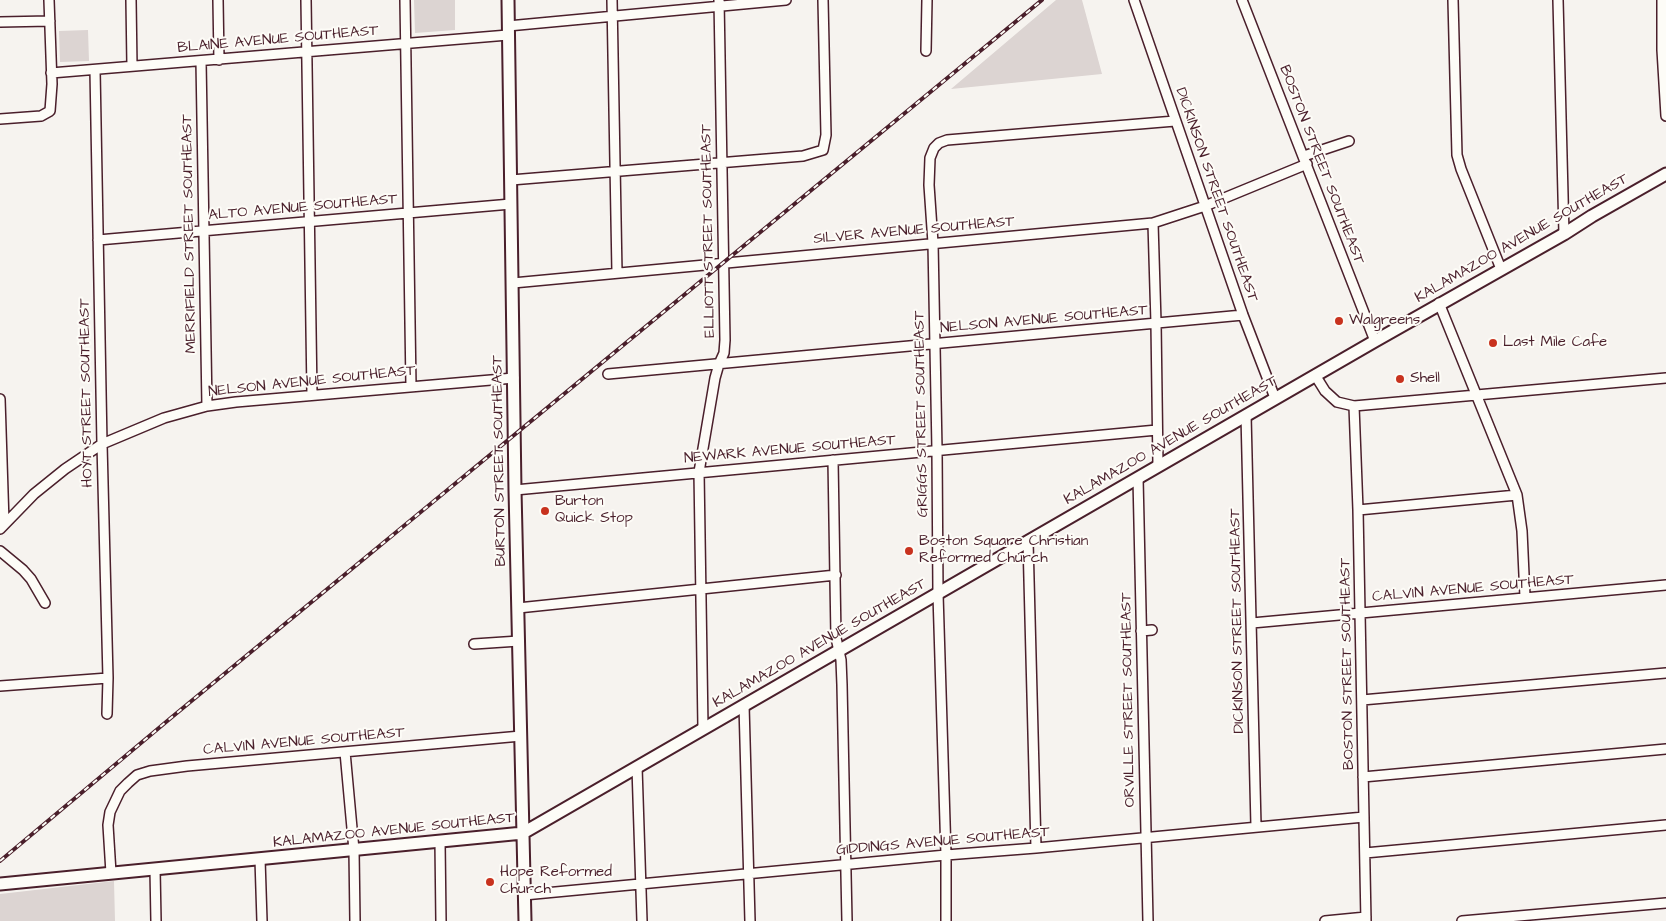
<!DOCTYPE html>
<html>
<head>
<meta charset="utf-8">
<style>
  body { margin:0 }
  canvas { display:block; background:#f6f3ef }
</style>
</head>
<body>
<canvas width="1666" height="921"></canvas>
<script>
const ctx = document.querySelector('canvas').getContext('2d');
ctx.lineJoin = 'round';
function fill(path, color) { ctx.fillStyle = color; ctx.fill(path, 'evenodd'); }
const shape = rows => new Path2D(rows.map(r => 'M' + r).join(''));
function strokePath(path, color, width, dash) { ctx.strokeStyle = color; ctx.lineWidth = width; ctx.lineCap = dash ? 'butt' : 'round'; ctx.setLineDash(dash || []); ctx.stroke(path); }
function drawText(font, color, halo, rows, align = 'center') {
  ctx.font = font + ' "Architects Daughter",sans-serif'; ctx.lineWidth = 4; ctx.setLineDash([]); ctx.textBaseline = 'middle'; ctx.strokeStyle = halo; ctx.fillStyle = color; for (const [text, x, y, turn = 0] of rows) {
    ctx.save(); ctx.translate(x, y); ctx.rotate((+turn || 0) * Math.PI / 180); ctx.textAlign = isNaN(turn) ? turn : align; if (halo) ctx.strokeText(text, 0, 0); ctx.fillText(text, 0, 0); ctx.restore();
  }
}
const green = shape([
  [414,0,455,0,455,30,415,33],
  [1056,0,1082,0,1102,74,951,89],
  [88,30,89,61,60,62,59,31],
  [114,881,115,921,0,921,0,894]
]);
const minor = shape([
  [131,0,132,66],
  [218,0,219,60],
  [306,0,312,394],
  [405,0,411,386],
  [612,0,617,273],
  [1134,0,1243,315,1275,398],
  [1242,0,1375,341],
  [1453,0,1457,155,1461,169,1501,269],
  [1558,0,1564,234],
  [1662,0,1662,50,1666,116],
  [0,22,50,21],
  [508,26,786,0],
  [926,51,927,0],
  [201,61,207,406],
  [95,70,102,444,108,678,107,714],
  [51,73,508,35],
  [0,119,41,116,50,111,52,84,49,0],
  [1304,156,1349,141],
  [511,180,803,156,823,150,826,135,823,0],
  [1153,223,1156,323,1158,466],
  [98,240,511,204],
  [513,283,1153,223,1205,206,1307,164],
  [1439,303,1517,495,1522,531,1525,597],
  [608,374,1243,315],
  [1315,375,1325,391,1337,402,1354,406,1666,378],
  [0,399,4,523],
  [1354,406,1358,510,1366,921],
  [1246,415,1256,826],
  [833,460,836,638,841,660,842,685,847,921],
  [1138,478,1148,921],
  [515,490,1157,430],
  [1358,510,1517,495],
  [0,529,34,494,65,469,102,444,164,418,207,406,236,402,514,378],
  [1028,541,1036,848],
  [0,551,23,570,31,579,45,603],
  [518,608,836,575],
  [1252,623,1666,585],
  [1141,631,1152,630],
  [474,644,519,641],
  [0,686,108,678],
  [1362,700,1666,673],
  [744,705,750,921],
  [703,728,699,472,715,378,719,364,724,353,725,340,719,0],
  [345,752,354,850,355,921],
  [637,767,642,921],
  [1363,777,1666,749],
  [440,842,441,921],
  [1365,853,1666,825],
  [260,859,262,921],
  [155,869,156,921],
  [111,873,108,825,110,812,120,791,128,783,137,775,150,771,187,766,521,736],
  [524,895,946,855,1036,848,1364,817],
  [946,921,946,855,938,594,937,450,933,243,929,185,930,158,934,148,939,143,947,140,1175,121],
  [1325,921,1366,917],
  [1462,921,1666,903]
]);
const major = shape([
  [508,0,515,490,525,921],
  [0,884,523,833,1375,341,1564,234,1592,216,1666,174]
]);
const rail = shape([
  [0,861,172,717,1042,0]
]);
const markers = [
  [1339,321,5,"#c8321e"],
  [1493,343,5,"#c8321e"],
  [1400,379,5,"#c8321e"],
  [545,511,5,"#c8321e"],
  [909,551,5,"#c8321e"],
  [490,882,5,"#c8321e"]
];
const streetNames = [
  ["BLAINE AVENUE SOUTHEAST",278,40,-5],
  ["BOSTON STREET SOUTHEAST",1321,165,69],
  ["DICKINSON STREET SOUTHEAST",1216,195,71],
  ["ALTO AVENUE SOUTHEAST",303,208,-5],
  ["ELLIOTT STREET SOUTHEAST",709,231,-91],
  ["SILVER AVENUE SOUTHEAST",914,231,-5],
  ["MERRIFIELD STREET SOUTHEAST",190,234,-91],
  ["KALAMAZOO AVENUE SOUTHEAST",1522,239,-30],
  ["NELSON AVENUE SOUTHEAST",1044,320,-5],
  ["NELSON AVENUE SOUTHEAST",312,382,-6],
  ["HOYT STREET SOUTHEAST",87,393,-91],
  ["GRIGGS STREET SOUTHEAST",922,414,-91],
  ["KALAMAZOO AVENUE SOUTHEAST",1171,441,-30],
  ["NEWARK AVENUE SOUTHEAST",790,450,-5],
  ["BURTON STREET SOUTHEAST",500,461,-91],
  ["CALVIN AVENUE SOUTHEAST",1473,589,-5],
  ["DICKINSON STREET SOUTHEAST",1238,621,-91],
  ["KALAMAZOO AVENUE SOUTHEAST",820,644,-30],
  ["BOSTON STREET SOUTHEAST",1348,664,-91],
  ["ORVILLE STREET SOUTHEAST",1129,700,-91],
  ["CALVIN AVENUE SOUTHEAST",304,742,-5],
  ["KALAMAZOO AVENUE SOUTHEAST",394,831,-6],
  ["GIDDINGS AVENUE SOUTHEAST",943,842,-5]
];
const poiNames = [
  ["Walgreens",1349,321],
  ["Last Mile Cafe",1503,343],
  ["Shell",1410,379],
  ["Burton",555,502],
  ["Quick Stop",555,519],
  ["Boston Square Christian",919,542],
  ["Reformed Church",919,559],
  ["Hope Reformed",500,873],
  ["Church",500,890]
];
fill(green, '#dcd4d2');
strokePath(minor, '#4a1f2b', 12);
strokePath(major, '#4a1f2b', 15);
strokePath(minor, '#fdfcf7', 9);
strokePath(major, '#fdfcf7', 11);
strokePath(rail, '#4a1f2b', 4);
strokePath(rail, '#fdfcf7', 2, [5.5]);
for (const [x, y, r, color] of markers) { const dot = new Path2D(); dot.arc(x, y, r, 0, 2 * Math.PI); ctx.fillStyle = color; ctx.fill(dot); strokePath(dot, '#fdfcf7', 2); }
drawText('15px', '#4a1f2b', '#fdfcf7', streetNames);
drawText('15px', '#4a1f2b', '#fdfcf7', poiNames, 'left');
</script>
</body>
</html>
